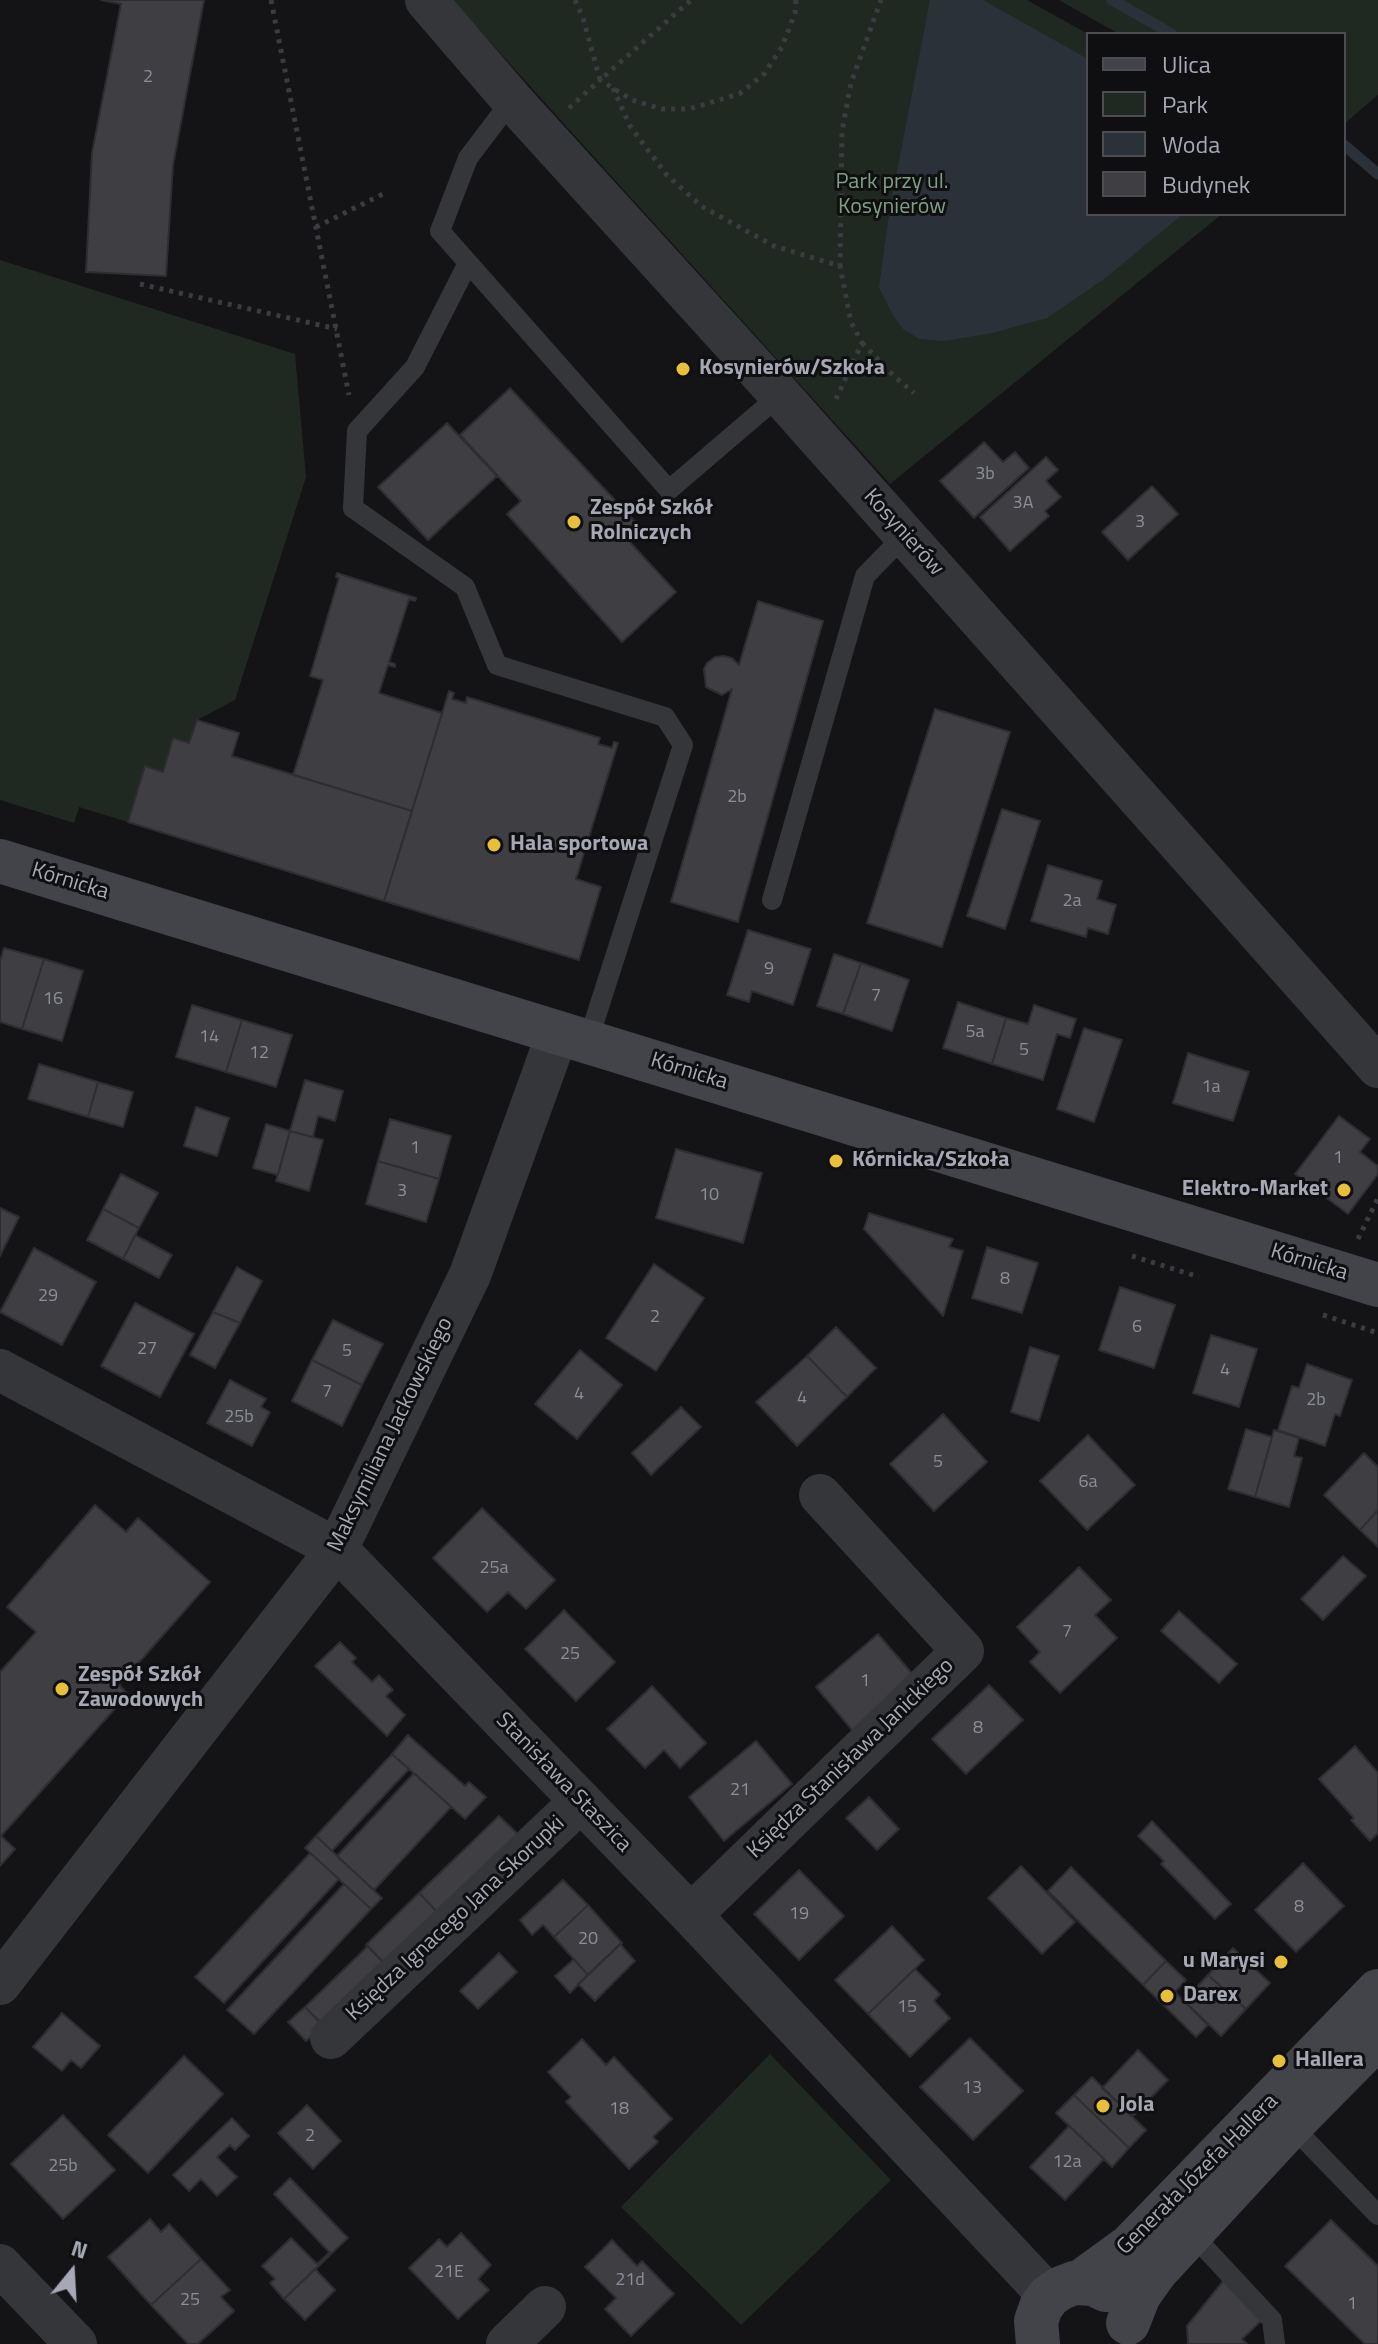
<!DOCTYPE html>
<html>
<head>
<meta charset="utf-8">
<style>
  body { margin:0 }
  #map { position:relative; width:1378px; height:2344px; overflow:hidden; background:#141416; font-family:"Titillium Web",sans-serif }
  canvas { display:block }
  .legend { position:absolute; left:1086px; top:32px; width:260px; height:184px; box-sizing:border-box; background:#0f0f11; border:2px solid #4b4d53; margin:0; padding:10px 14px; list-style:none; font-size:24px; color:#a6a9b5 }
  .legend li { display:flex; align-items:center; gap:16px; height:40px }
  .legend b { width:40px; border:2px solid #4b4d53 }
  .north { position:absolute; left:32px; top:2232px; width:80px; height:80px; -webkit-text-stroke:6px #0f0f11; paint-order:stroke; rotate:18deg; font-size:22px; font-weight:700; line-height:32px; text-align:center; color:#a6a9b5 }
  .north::after { content:''; display:block; margin:auto; width:28px; height:36px; background:#a6a9b5; clip-path:polygon(50% 0,100% 100%,50% 72%,0 100%) }
</style>
</head>
<body>
<div id="map">
<canvas width="1378" height="2344"></canvas>
<ul class="legend">
<li><b style="height:10px;background:#43444a"></b>Ulica</li>
<li><b style="height:22px;background:#202822"></b>Park</li>
<li><b style="height:22px;background:#2b3139"></b>Woda</li>
<li><b style="height:22px;background:#3e3e43"></b>Budynek</li>
</ul>
<div class="north">N</div>
</div>
<script>
const ctx = document.querySelector('canvas').getContext('2d');
ctx.lineJoin = 'round';
function fill(path, color) { ctx.fillStyle = color; ctx.fill(path, 'evenodd'); }
const shape = rows => new Path2D(rows.map(r => 'M' + r).join(''));
function strokePath(path, color, width, dash) { ctx.strokeStyle = color; ctx.lineWidth = width; ctx.lineCap = dash ? 'butt' : 'round'; ctx.setLineDash(dash || []); ctx.stroke(path); }
function drawText(font, color, halo, rows, align = 'center') {
  ctx.font = font + ' "Titillium Web",sans-serif'; ctx.lineWidth = 6; ctx.setLineDash([]); ctx.textBaseline = 'middle'; ctx.strokeStyle = halo; ctx.fillStyle = color; for (const [text, x, y, turn = 0] of rows) {
    ctx.save(); ctx.translate(x, y); ctx.rotate((+turn || 0) * Math.PI / 180); ctx.textAlign = isNaN(turn) ? turn : align; if (halo) ctx.strokeText(text, 0, 0); ctx.fillText(text, 0, 0); ctx.restore();
  }
}
const green = shape([
  [452,0,1027,0,1088,34,1088,214,1222,214,890,484],
  [1059,0,1378,0,1378,95,1344,124,1344,34,1119,34],
  [0,260,295,354,306,477,235,700,197,720,189,743,173,739,163,772,145,766,128,822,79,807,74,823,0,800],
  [770,2054,891,2180,741,2325,621,2207]
]);
const water = shape([
  [930,0,983,0,1088,59,1088,214,1183,214,1104,279,1047,318,992,333,944,341,919,339,903,329,893,315,879,287,890,208]
]);
const stream = shape([
  [1112,0,1172,34],
  [1344,145,1378,174]
]);
const building = shape([
  [101,0,204,0,173,165,166,276,86,272,92,153,121,4,101,0],
  [510,388,642,529,629,541,676,592,622,642,507,514,521,501,460,435,510,388],
  [447,423,497,476,428,540,378,487,447,423],
  [984,442,1003,462,1015,452,1029,468,974,518,940,481,984,442],
  [1046,457,1058,470,1046,481,1061,497,1045,511,1049,516,1010,551,980,517,1046,457],
  [1152,486,1178,514,1128,560,1102,532,1152,486],
  [337,573,416,598,415,601,409,599,389,662,395,664,395,667,388,665,379,693,442,713,412,811,293,775,323,680,310,676,339,578,336,577,337,573],
  [758,601,823,621,738,922,671,902,732,689,722,695,706,687,704,669,707,663,715,657,724,656,732,658,739,665,758,601],
  [449,691,454,693,452,699,466,703,467,697,600,738,598,744,612,748,614,742,618,743,576,879,601,887,579,960,384,901,449,691],
  [935,709,1010,732,942,947,867,923,935,709],
  [197,720,239,733,232,756,412,811,384,901,128,822,145,766,163,772,173,738,189,743,197,720],
  [1002,809,1040,821,1005,929,967,916,1002,809],
  [1048,865,1102,881,1097,899,1116,905,1108,934,1088,928,1086,937,1031,921,1048,865],
  [748,930,811,949,793,1005,752,991,749,1002,727,995,748,930],
  [4,948,44,959,22,1029,0,1022,0,961,4,948],
  [834,954,861,963,843,1014,817,1006,834,954],
  [44,959,83,971,62,1041,22,1029,44,959],
  [861,963,909,980,892,1031,843,1014,861,963],
  [958,1002,1006,1018,992,1064,943,1048,958,1002],
  [192,1005,242,1020,226,1072,176,1057,192,1005],
  [1034,1005,1076,1019,1070,1038,1057,1034,1043,1080,992,1064,1006,1018,1028,1024,1034,1005],
  [242,1020,292,1035,276,1087,226,1072,242,1020],
  [1084,1028,1122,1040,1094,1122,1057,1109,1084,1028],
  [1188,1053,1249,1072,1233,1121,1173,1103,1188,1053],
  [39,1064,98,1082,88,1117,28,1099,39,1064],
  [305,1080,343,1091,335,1121,318,1116,313,1137,290,1131,305,1080],
  [98,1082,133,1092,123,1127,88,1117,98,1082],
  [196,1107,229,1118,217,1156,184,1146,196,1107],
  [1339,1116,1370,1139,1360,1152,1378,1166,1378,1174,1348,1214,1295,1174,1339,1116],
  [390,1119,451,1136,439,1179,378,1161,390,1119],
  [266,1124,290,1131,278,1175,253,1168,266,1124],
  [290,1131,323,1140,309,1191,276,1181,290,1131],
  [676,1149,762,1173,743,1243,656,1218,676,1149],
  [378,1161,439,1179,426,1222,366,1204,378,1161],
  [121,1174,158,1193,139,1228,103,1209,121,1174],
  [0,1208,19,1217,0,1256,0,1208],
  [103,1209,139,1228,123,1259,87,1240,103,1209],
  [869,1213,953,1239,949,1247,963,1251,943,1316,864,1229,869,1213],
  [135,1235,172,1255,159,1278,123,1259,135,1235],
  [987,1247,1038,1263,1022,1313,972,1298,987,1247],
  [34,1248,96,1282,62,1345,0,1312,34,1248],
  [654,1264,704,1298,656,1371,606,1338,654,1264],
  [237,1267,262,1281,240,1323,213,1312,237,1267],
  [1120,1287,1175,1305,1154,1368,1099,1350,1120,1287],
  [135,1303,194,1334,160,1397,101,1366,135,1303],
  [213,1312,240,1323,215,1368,190,1355,213,1312],
  [333,1320,383,1344,362,1385,312,1360,333,1320],
  [836,1327,876,1368,847,1397,807,1356,836,1327],
  [1211,1335,1257,1349,1239,1407,1193,1393,1211,1335],
  [1030,1347,1059,1356,1039,1421,1011,1412,1030,1347],
  [580,1350,622,1385,577,1439,535,1404,580,1350],
  [807,1356,847,1397,797,1446,756,1402,807,1356],
  [312,1360,362,1385,342,1426,292,1401,312,1360],
  [1307,1364,1352,1380,1340,1416,1335,1414,1325,1446,1278,1430,1292,1386,1299,1388,1307,1364],
  [230,1380,266,1399,261,1407,270,1412,252,1446,207,1423,230,1380],
  [681,1407,701,1427,651,1475,632,1453,681,1407],
  [943,1414,987,1462,934,1511,890,1464,943,1414],
  [1246,1429,1272,1437,1255,1497,1228,1489,1246,1429],
  [1274,1430,1299,1438,1294,1456,1302,1458,1289,1507,1255,1497,1274,1430],
  [1088,1435,1135,1485,1087,1530,1040,1481,1088,1435],
  [1364,1453,1378,1467,1378,1510,1360,1530,1324,1495,1364,1453],
  [95,1505,126,1532,138,1518,210,1582,119,1685,128,1694,1,1836,15,1849,0,1866,0,1672,36,1632,7,1607,95,1505],
  [482,1508,555,1580,526,1609,508,1592,487,1612,433,1558,482,1508],
  [1378,1510,1378,1547,1360,1530,1378,1510],
  [1343,1556,1366,1576,1323,1620,1301,1599,1343,1556],
  [1079,1567,1111,1600,1095,1615,1117,1638,1060,1693,1030,1662,1040,1652,1017,1627,1079,1567],
  [564,1610,615,1662,576,1701,525,1649,564,1610],
  [1179,1611,1237,1664,1219,1683,1161,1631,1179,1611],
  [878,1634,915,1677,853,1731,816,1687,878,1634],
  [340,1642,356,1658,352,1662,372,1682,379,1675,393,1690,386,1696,405,1715,387,1736,315,1666,340,1642],
  [989,1685,1023,1720,966,1774,932,1739,989,1685],
  [652,1686,706,1743,680,1768,664,1750,645,1768,607,1729,652,1686],
  [408,1735,465,1786,469,1782,486,1797,465,1819,392,1754,408,1735],
  [756,1741,792,1784,724,1841,689,1797,756,1741],
  [1355,1746,1378,1773,1378,1833,1370,1841,1351,1820,1354,1818,1319,1779,1355,1746],
  [392,1754,409,1769,332,1851,316,1836,392,1754],
  [414,1773,451,1807,374,1890,337,1856,414,1773],
  [869,1797,899,1829,877,1850,846,1818,869,1797],
  [499,1816,523,1839,441,1916,419,1893,499,1816],
  [1152,1821,1231,1904,1215,1919,1161,1864,1164,1861,1138,1836,1152,1821],
  [316,1836,382,1898,371,1909,305,1848,316,1836],
  [310,1853,339,1879,224,2003,195,1977,310,1853],
  [1303,1863,1344,1906,1296,1952,1255,1910,1303,1863],
  [1021,1866,1075,1922,1042,1954,988,1898,1021,1866],
  [1071,1867,1166,1961,1143,1985,1048,1891,1071,1867],
  [799,1870,844,1916,799,1960,754,1914,799,1870],
  [563,1880,588,1905,554,1937,543,1925,532,1935,520,1920,563,1880],
  [344,1884,371,1909,254,2034,227,2010,344,1884],
  [419,1893,441,1916,389,1968,366,1945,419,1893],
  [588,1905,622,1943,588,1975,554,1937,588,1905],
  [892,1926,924,1960,868,2014,835,1980,892,1926],
  [620,1944,635,1961,595,2001,578,1984,620,1944],
  [368,1946,389,1968,325,2028,305,2007,368,1946],
  [1233,1948,1270,1983,1246,2009,1208,1975,1233,1948],
  [499,1953,517,1972,478,2009,460,1991,499,1953],
  [574,1959,588,1975,570,1993,555,1976,574,1959],
  [1166,1961,1186,1980,1175,1992,1208,2025,1196,2037,1143,1985,1166,1961],
  [915,1969,940,1994,934,2001,950,2018,910,2057,868,2014,915,1969],
  [1208,1975,1246,2009,1221,2036,1184,2001,1208,1975],
  [305,2007,323,2025,306,2041,288,2022,305,2007],
  [62,2013,100,2046,81,2068,71,2060,62,2071,33,2047,62,2013],
  [970,2038,1023,2091,973,2140,920,2087,970,2038],
  [582,2039,606,2065,614,2057,672,2119,653,2137,658,2142,629,2169,566,2102,571,2097,548,2072,582,2039],
  [1138,2050,1168,2080,1133,2116,1102,2088,1138,2050],
  [184,2056,223,2094,148,2173,108,2135,184,2056],
  [1092,2077,1146,2130,1129,2148,1074,2095,1092,2077],
  [1074,2095,1129,2148,1112,2167,1056,2113,1074,2095],
  [307,2105,341,2141,313,2169,278,2133,307,2105],
  [63,2115,115,2170,63,2219,11,2164,63,2115],
  [232,2118,249,2136,235,2150,230,2145,217,2157,237,2177,217,2196,201,2179,189,2191,173,2175,232,2118],
  [1069,2126,1104,2159,1065,2200,1030,2167,1069,2126],
  [290,2178,348,2238,331,2254,274,2194,290,2178],
  [150,2219,161,2232,169,2224,201,2259,151,2305,108,2257,150,2219],
  [1331,2220,1378,2266,1378,2344,1365,2344,1285,2266,1331,2220],
  [461,2233,491,2265,478,2279,489,2290,458,2319,409,2268,439,2239,447,2247,461,2233],
  [291,2238,317,2264,330,2252,331,2254,284,2299,270,2283,275,2279,262,2266,291,2238],
  [612,2240,637,2266,642,2261,674,2294,631,2336,605,2309,616,2298,585,2267,612,2240],
  [201,2259,230,2290,221,2297,234,2311,198,2344,188,2344,151,2305,201,2259],
  [315,2269,335,2290,305,2320,284,2299,315,2269],
  [1224,2280,1262,2320,1242,2339,1247,2344,1188,2344,1187,2326,1224,2280]
]);
const path = shape([
  [271,0,349,395],
  [575,0,583,18,600,80,691,0],
  [613,88,630,126,666,174,701,206,774,246,840,266,842,131,851,83,881,0],
  [569,108,600,80,632,100,662,109,689,109,739,94,764,74,782,47,795,13,796,0],
  [316,227,383,194],
  [140,284,337,329],
  [862,343,895,377,914,393],
  [836,399,862,343,851,322,840,266],
  [1358,1239,1378,1198],
  [1132,1256,1199,1277],
  [1323,1315,1378,1333]
]);
const lane = shape([
  [512,100,468,158,440,231,669,490,780,395],
  [468,263,415,367,357,431,353,508,465,587,497,665,665,717,683,745,588,1041],
  [772,900,865,576,905,535],
  [1291,2125,1378,2215],
  [1191,2233,1272,2320,1275,2344]
]);
const street = shape([
  [426,0,512,100,780,395,1378,1067],
  [0,1370,337,1549,691,1915,1049,2296],
  [691,1915,963,1651,820,1495],
  [0,1984,337,1549,470,1275,558,1032],
  [331,2038,581,1801],
  [0,2265,76,2344],
  [507,2344,545,2307]
]);
const secondary = shape([
  [0,861,1378,1285],
  [1079,2283,1130,2246,1378,1991],
  [1128,2323,1139,2295,1156,2271,1291,2125,1378,2037],
  [1038,2344,1036,2321,1041,2307,1049,2296,1061,2288,1074,2283,1093,2284,1106,2290]
]);
const markers = [
  [683,369,8,"#e7bf3a"],
  [574,522,8,"#e7bf3a"],
  [494,845,8,"#e7bf3a"],
  [836,1161,8,"#e7bf3a"],
  [1344,1190,8,"#e7bf3a"],
  [62,1689,8,"#e7bf3a"],
  [1281,1962,8,"#e7bf3a"],
  [1167,1996,8,"#e7bf3a"],
  [1279,2061,8,"#e7bf3a"],
  [1103,2106,8,"#e7bf3a"]
];
const numberNames = [
  ["2",148,78],
  ["3b",985,475],
  ["3A",1023,504],
  ["3",1140,523],
  ["2b",737,798],
  ["2a",1072,902],
  ["9",769,970],
  ["7",876,997],
  ["16",53,1000],
  ["5a",975,1033],
  ["14",209,1038],
  ["5",1024,1051],
  ["12",259,1054],
  ["1a",1211,1088],
  ["1",415,1149],
  ["1",1338,1159],
  ["3",402,1192],
  ["10",709,1196],
  ["8",1005,1280],
  ["29",48,1297],
  ["2",655,1318],
  ["6",1137,1328],
  ["27",147,1350],
  ["5",347,1352],
  ["4",1225,1371],
  ["7",327,1393],
  ["4",579,1395],
  ["4",802,1399],
  ["2b",1316,1401],
  ["25b",239,1418],
  ["5",938,1463],
  ["6a",1088,1483],
  ["25a",494,1569],
  ["7",1067,1633],
  ["25",570,1655],
  ["1",865,1682],
  ["8",978,1729],
  ["21",740,1791],
  ["8",1299,1908],
  ["19",799,1915],
  ["20",588,1940],
  ["15",907,2008],
  ["13",972,2089],
  ["18",619,2110],
  ["2",310,2137],
  ["12a",1067,2163],
  ["25b",63,2167],
  ["21E",449,2273],
  ["21d",630,2281],
  ["25",190,2301],
  ["1",1352,2305]
];
const parkNames = [
  ["Park przy ul.",892,183],
  ["Kosynierów",892,208]
];
const poiNames = [
  ["Kosynierów/Szkoła",699,369],
  ["Zespół Szkół",590,509],
  ["Rolniczych",590,534],
  ["Hala sportowa",510,845],
  ["Kórnicka/Szkoła",852,1161],
  ["Elektro-Market",1328,1190,"right"],
  ["Zespół Szkół",78,1676],
  ["Zawodowych",78,1701],
  ["u Marysi",1265,1962,"right"],
  ["Darex",1183,1996],
  ["Hallera",1295,2061],
  ["Jola",1119,2106]
];
const streetNames = [
  ["Kosynierów",903,533,48],
  ["Kórnicka",70,882,17],
  ["Kórnicka",689,1072,17],
  ["Kórnicka",1309,1263,17],
  ["Maksymiliana Jackowskiego",391,1435,-64],
  ["Księdza Stanisława Janickiego",851,1759,-44],
  ["Stanisława Staszica",563,1783,46],
  ["Księdza Ignacego Jana Skorupki",456,1919,-43],
  ["Generała Józefa Hallera",1198,2175,-45]
];
fill(green, '#202822');
fill(water, '#2b3139');
strokePath(stream, '#2b3139', 11);
fill(building, '#3e3e43');
strokePath(building, '#2e2e32', 2);
strokePath(path, '#3b3c41', 5, [4, 6]);
strokePath(lane, '#35363a', 20);
strokePath(street, '#35363a', 42);
strokePath(secondary, '#43444a', 44);
for (const [x, y, r, color] of markers) { const dot = new Path2D(); dot.arc(x, y, r, 0, 2 * Math.PI); ctx.fillStyle = color; ctx.fill(dot); strokePath(dot, '#0f0f11', 3); }
drawText('18px', '#8c8e98', null, numberNames);
drawText('22px', '#7e9f84', '#0f0f11', parkNames);
drawText('bold 22px', '#a6a9b5', '#0f0f11', poiNames, 'left');
drawText('22px', '#a6a9b5', '#0f0f11', streetNames);
</script>
</body>
</html>
